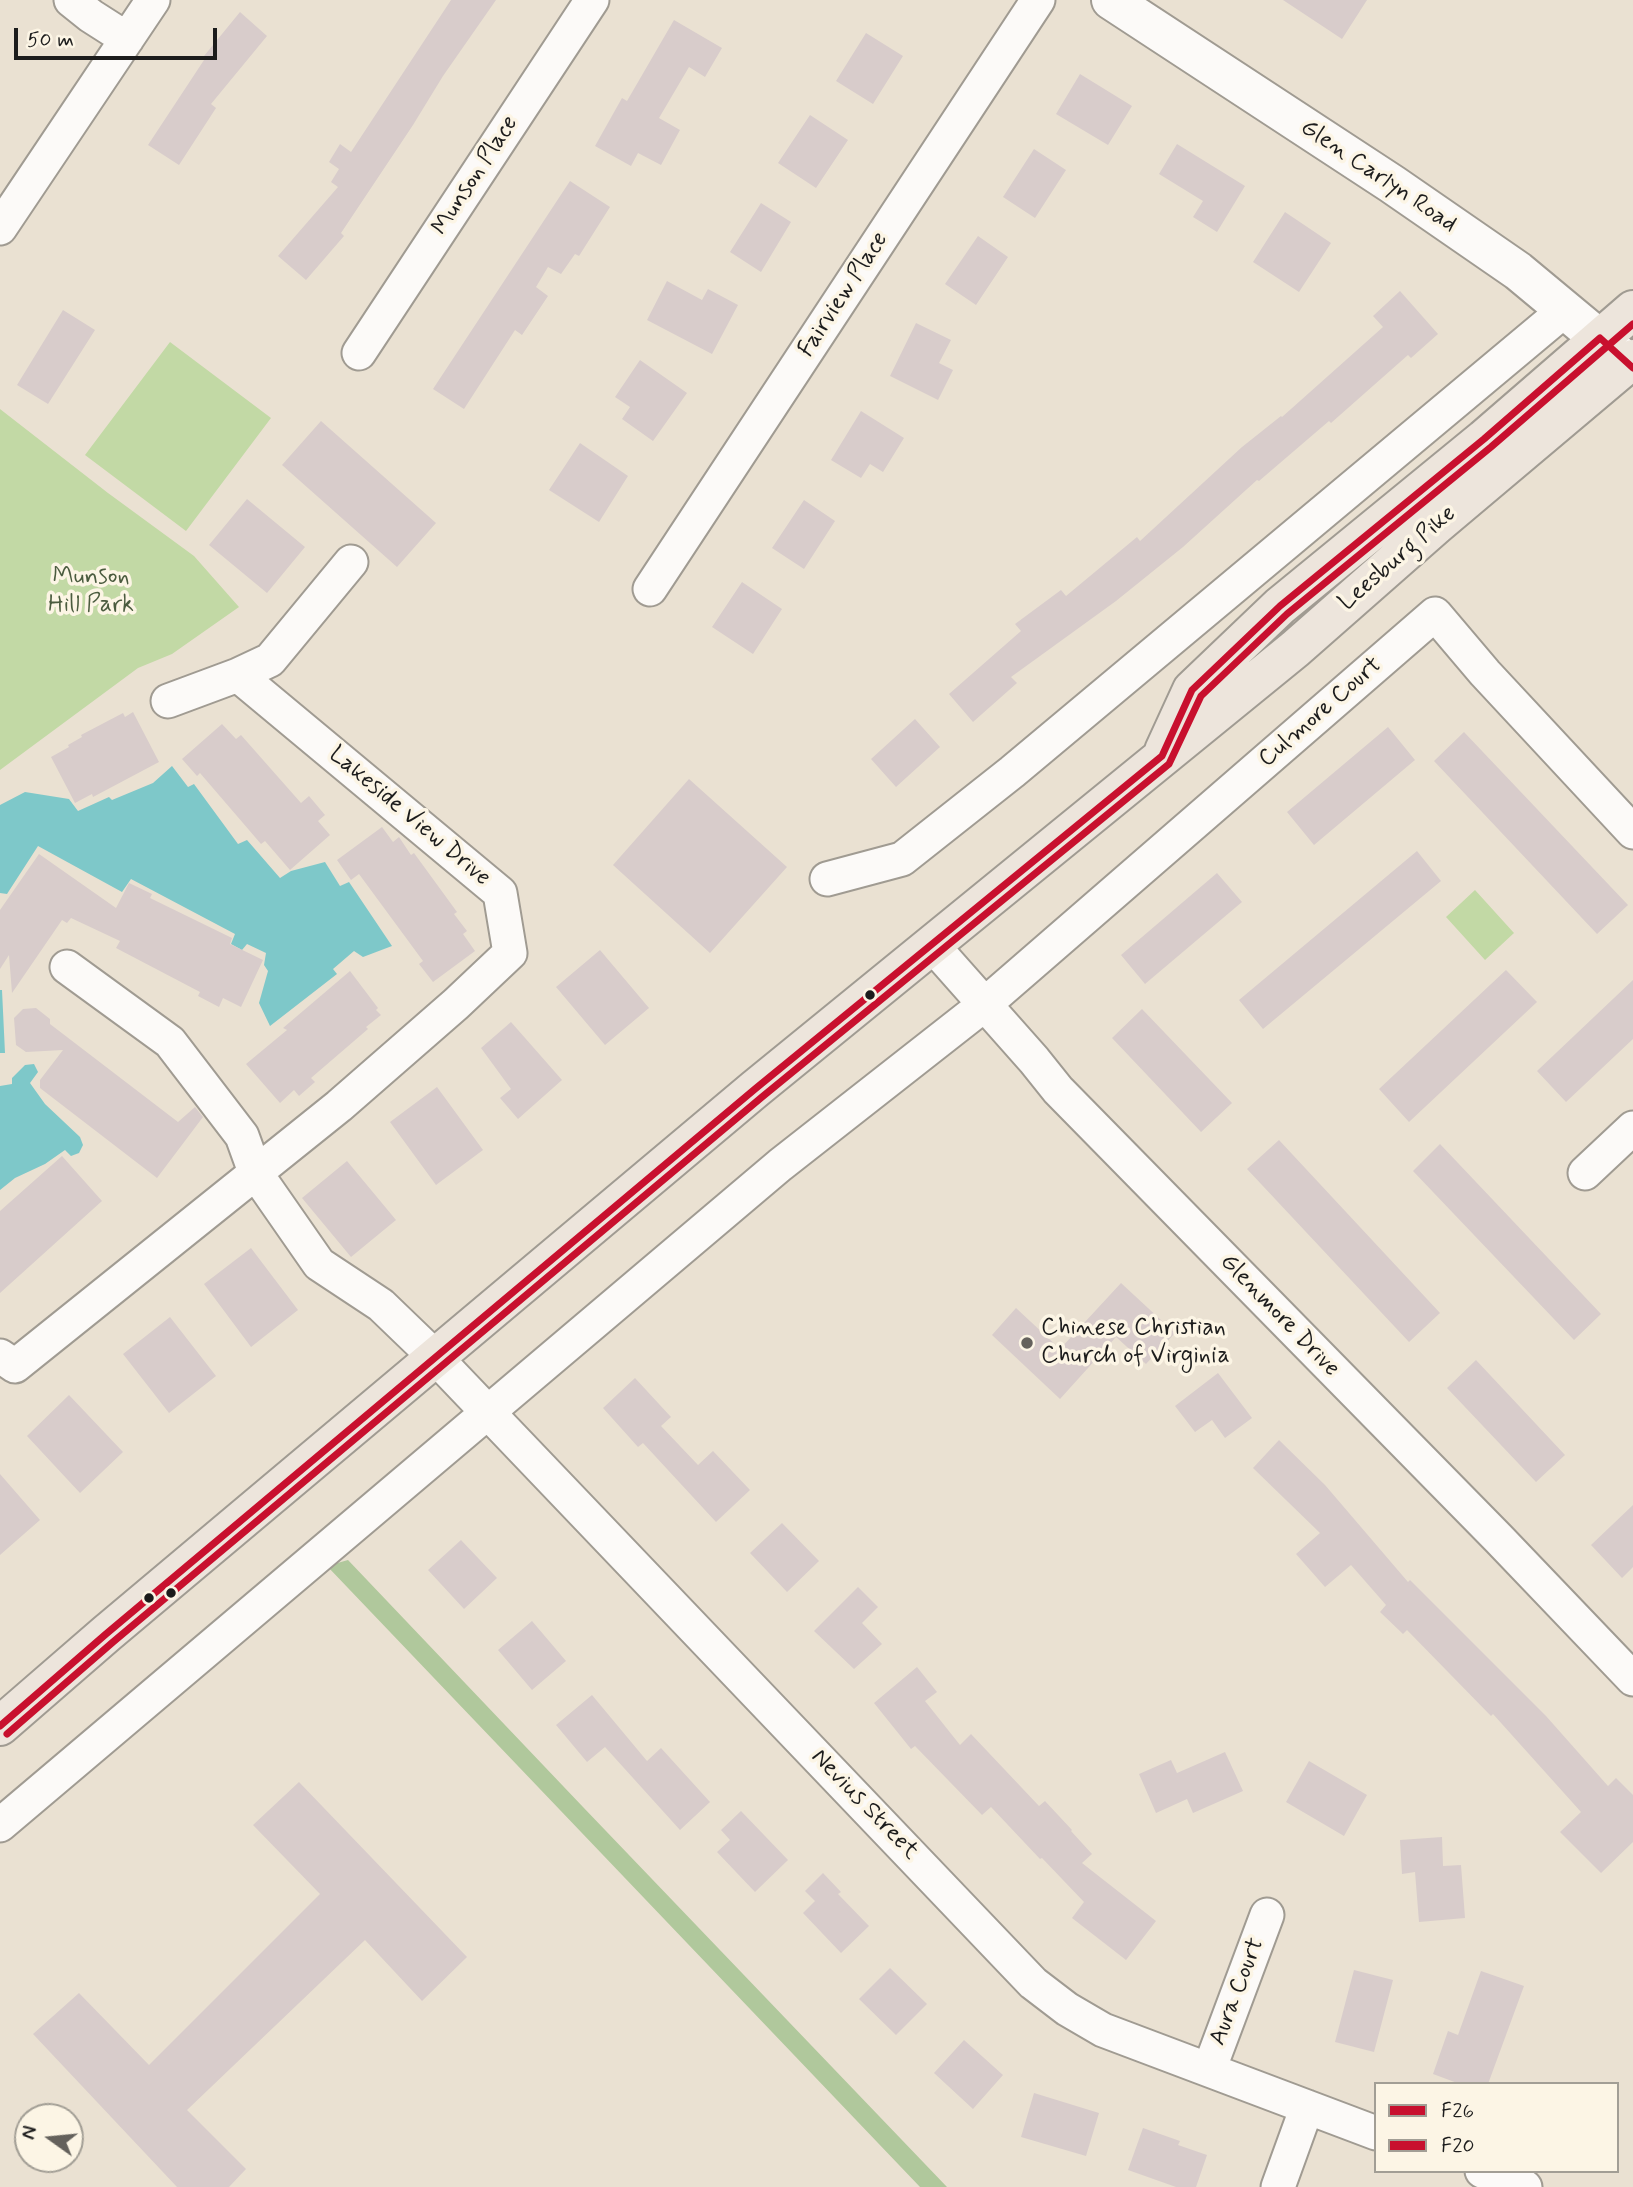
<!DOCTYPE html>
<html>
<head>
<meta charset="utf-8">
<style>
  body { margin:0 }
  #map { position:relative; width:1633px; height:2187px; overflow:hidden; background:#eae1d2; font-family:Mynerve,sans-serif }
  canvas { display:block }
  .legend { position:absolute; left:1374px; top:2082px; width:245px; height:91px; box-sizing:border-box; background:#fcf5e5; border:2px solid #a29e95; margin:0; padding:9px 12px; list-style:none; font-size:21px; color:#1c1c1c }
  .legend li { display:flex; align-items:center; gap:14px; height:35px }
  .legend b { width:35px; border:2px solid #a29e95 }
  .north { position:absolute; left:14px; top:2103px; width:70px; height:70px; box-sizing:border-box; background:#fcf5e5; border:2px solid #a29e95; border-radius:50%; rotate:285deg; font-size:19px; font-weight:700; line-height:28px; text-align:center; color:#1c1c1c }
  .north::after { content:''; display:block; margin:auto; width:24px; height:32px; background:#64615c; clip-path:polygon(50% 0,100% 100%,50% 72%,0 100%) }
  .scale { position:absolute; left:14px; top:28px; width:203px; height:32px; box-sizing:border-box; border:4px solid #1c1c1c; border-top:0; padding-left:9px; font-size:21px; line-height:24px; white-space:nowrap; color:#1c1c1c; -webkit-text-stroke:5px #fcf5e5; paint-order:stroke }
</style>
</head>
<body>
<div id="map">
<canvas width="1633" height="2187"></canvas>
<ul class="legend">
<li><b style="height:9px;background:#c8102e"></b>F26</li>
<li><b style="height:9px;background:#c8102e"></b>F20</li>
</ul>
<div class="north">N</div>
<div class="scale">50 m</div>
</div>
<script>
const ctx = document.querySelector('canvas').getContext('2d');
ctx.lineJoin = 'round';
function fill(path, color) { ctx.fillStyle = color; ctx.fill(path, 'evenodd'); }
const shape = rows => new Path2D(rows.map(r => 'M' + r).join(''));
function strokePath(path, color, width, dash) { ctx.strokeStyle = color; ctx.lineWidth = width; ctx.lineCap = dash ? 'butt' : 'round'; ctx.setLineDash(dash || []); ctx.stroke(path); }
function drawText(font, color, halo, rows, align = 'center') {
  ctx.font = font + ' Mynerve,sans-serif'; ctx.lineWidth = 7; ctx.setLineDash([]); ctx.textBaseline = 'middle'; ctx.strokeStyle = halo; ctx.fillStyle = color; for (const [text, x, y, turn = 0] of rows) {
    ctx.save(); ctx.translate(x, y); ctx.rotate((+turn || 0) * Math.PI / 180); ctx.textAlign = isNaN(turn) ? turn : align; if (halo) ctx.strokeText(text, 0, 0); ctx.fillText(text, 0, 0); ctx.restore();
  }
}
const green = shape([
  [170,342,271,418,186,531,85,455],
  [0,409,108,493,194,556,239,607,172,654,138,668,0,770],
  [1475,890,1514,933,1485,960,1446,917]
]);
const forest = shape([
  [348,1560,583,1807,947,2187,920,2187,327,1566]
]);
const water = shape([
  [172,766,188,787,194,784,238,844,247,840,280,878,291,871,325,862,340,886,349,882,392,946,363,957,354,951,333,969,337,974,270,1026,259,1003,268,971,264,965,266,953,247,944,242,950,231,944,235,934,131,879,122,892,38,846,7,894,0,893,0,805,25,792,69,799,78,811,109,797,112,800,153,783],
  [0,990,2,990,5,1053,0,1053],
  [34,1064,38,1072,30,1083,45,1104,80,1137,83,1145,79,1153,71,1156,65,1150,45,1164,15,1178,0,1190,0,1086,12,1084,12,1078,25,1065]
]);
const building = shape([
  [451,0,496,0,443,76,413,125,341,233,344,236,306,280,278,256,338,187,331,182,339,169,329,162,340,144,351,152],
  [1283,0,1367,0,1342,39],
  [240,12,267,36,211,104,216,108,179,165,148,145,206,57,204,56],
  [674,20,722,48,705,77,689,67,659,118,680,130,661,165,638,153,631,166,595,146,622,98,627,101],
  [866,33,903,56,873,104,836,81],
  [1080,74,1132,106,1108,145,1056,114],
  [810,115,848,140,816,188,778,163],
  [1177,144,1245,186,1217,232,1193,217,1203,201,1159,174],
  [1034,149,1066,170,1035,218,1003,197],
  [570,181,610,207,579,256,575,254,561,274,548,267,536,287,548,296,522,335,515,330,464,409,433,389],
  [761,203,791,222,761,272,730,252],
  [1285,212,1331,243,1299,292,1253,262],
  [978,236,1008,257,976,305,945,284],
  [667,281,702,300,708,289,738,305,712,354,647,320],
  [1400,291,1438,334,1411,358,1408,355,1331,423,1329,421,1259,481,1257,480,1183,547,1116,601,1011,677,1017,683,973,722,949,694,1021,631,1015,624,1061,590,1066,596,1137,537,1140,541,1242,447,1281,416,1282,417,1383,327,1373,316],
  [63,310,95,330,48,404,17,385],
  [916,323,951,340,939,363,953,370,938,400,890,376],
  [640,360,687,393,653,441,622,419,630,407,615,397],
  [861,411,904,438,883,472,870,464,861,478,831,460],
  [321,421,436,523,397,567,282,465],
  [580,443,628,476,599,522,549,490],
  [247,499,305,547,267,593,209,545],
  [804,500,835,521,804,569,772,548],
  [742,582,782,609,753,654,712,627],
  [133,712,159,762,93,797,92,794,75,803,51,757,69,747,68,745,82,737,81,735,123,713,125,717],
  [915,719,940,747,896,787,871,759],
  [222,724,236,739,241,735,301,803,309,796,325,815,318,821,330,835,290,870,265,841,261,844,200,773,197,776,182,759],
  [1388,727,1415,760,1314,845,1287,812],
  [1464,732,1628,905,1597,934,1434,761],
  [689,779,787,867,710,953,613,865],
  [382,827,393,842,399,837,411,855,414,853,457,912,454,914,467,931,463,934,475,951,433,982,419,964,423,961,359,874,351,880,337,860],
  [1417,851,1441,881,1263,1029,1239,1000],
  [39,854,116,908,129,883,152,894,150,898,232,938,230,944,263,960,241,1007,223,998,219,1007,198,996,200,992,116,948,120,941,71,918,67,923,62,920,12,993,9,955,0,969,0,910],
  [1217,873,1242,902,1145,984,1121,955],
  [600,950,649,1008,605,1045,556,987],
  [1506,970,1537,1002,1409,1122,1379,1089],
  [350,971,378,1008,376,1010,381,1015,366,1027,368,1029,311,1078,315,1082,299,1096,294,1090,280,1103,246,1064,287,1030,283,1028],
  [1633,980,1633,1039,1566,1102,1537,1071],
  [36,1008,50,1019,50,1024,178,1122,195,1107,203,1117,157,1178,40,1088,40,1080,63,1050,26,1052,16,1045,14,1018,23,1009],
  [1142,1009,1232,1103,1201,1132,1112,1038],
  [511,1022,562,1080,518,1119,500,1098,511,1089,481,1048],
  [437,1087,483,1150,436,1185,390,1122],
  [1279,1140,1440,1313,1409,1342,1247,1169],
  [1440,1144,1601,1314,1574,1340,1413,1171],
  [62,1156,102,1201,0,1293,0,1211],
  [347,1161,396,1220,351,1257,302,1198],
  [251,1248,298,1310,251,1347,204,1284],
  [1121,1283,1175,1333,1146,1364,1116,1337,1060,1399,992,1335,1016,1308,1060,1349],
  [170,1317,216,1376,169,1413,123,1354],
  [1476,1360,1565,1455,1536,1482,1447,1388],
  [1218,1373,1252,1418,1225,1438,1212,1420,1195,1432,1175,1406],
  [635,1378,671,1417,661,1426,698,1465,713,1451,750,1490,716,1522,643,1443,638,1447,603,1408],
  [69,1395,123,1452,80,1493,27,1436],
  [1279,1440,1325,1485,1408,1582,1410,1580,1546,1716,1608,1786,1616,1778,1633,1795,1633,1842,1601,1873,1560,1832,1581,1812,1493,1714,1491,1716,1407,1630,1403,1634,1380,1612,1386,1605,1351,1565,1325,1587,1296,1554,1320,1533,1253,1468],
  [0,1474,40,1520,0,1555],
  [1633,1505,1633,1567,1622,1578,1591,1545],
  [782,1523,819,1561,787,1592,750,1553],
  [461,1540,497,1578,464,1609,428,1570],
  [858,1587,878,1607,862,1623,882,1644,854,1669,814,1631],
  [532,1621,566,1661,532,1690,498,1650],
  [917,1667,937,1692,925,1701,960,1745,971,1734,1039,1806,1045,1801,1072,1830,1071,1831,1092,1854,1082,1863,1156,1921,1126,1960,1072,1918,1084,1902,1042,1858,1040,1859,991,1807,982,1815,915,1746,911,1749,874,1703],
  [592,1695,647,1761,661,1748,710,1802,680,1830,605,1747,587,1762,556,1725],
  [1225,1752,1243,1791,1193,1813,1187,1799,1156,1813,1139,1774,1171,1760,1177,1773],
  [1309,1761,1367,1795,1344,1836,1286,1802],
  [299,1782,467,1957,422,2001,365,1940,187,2110,246,2169,229,2187,177,2187,33,2034,79,1993,149,2065,320,1894,253,1825],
  [741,1811,788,1860,755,1892,717,1852,730,1840,721,1830],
  [1442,1837,1443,1866,1461,1865,1465,1918,1419,1922,1415,1872,1402,1874,1400,1840],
  [823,1873,841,1892,838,1894,869,1926,841,1953,803,1913,815,1901,805,1891],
  [890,1968,927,2004,896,2035,859,1999],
  [1354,1970,1393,1980,1374,2052,1335,2042],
  [1481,1971,1524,1986,1488,2084,1460,2084,1433,2074,1448,2031,1458,2035],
  [964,2040,1003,2075,973,2109,934,2073],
  [1034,2093,1099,2113,1086,2156,1021,2137],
  [1143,2128,1180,2141,1178,2145,1207,2155,1196,2187,1176,2187,1128,2170]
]);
const minor = shape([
  [71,0,91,16,127,39],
  [0,228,153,0],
  [359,353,592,0],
  [650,589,1038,0],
  [168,701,238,675,270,660,351,562],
  [827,879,902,859,1012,772,1566,309],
  [933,946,1034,1060,1058,1090,1499,1539,1633,1679],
  [67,967,170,1042,242,1136,255,1172,319,1264,381,1305,435,1357,1033,1983,1067,2009,1103,2030,1376,2133],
  [1585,1173,1633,1128],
  [0,1356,15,1366,339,1106,456,1004,510,953,500,893,238,675],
  [0,1825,780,1165,984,1005,1435,614,1485,673,1633,832],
  [1209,2070,1267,1915],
  [1482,2171,1525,2187],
  [1278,2187,1307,2107]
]);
const tertiary = shape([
  [1111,0,1392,184,1518,271,1625,360]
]);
const primary = shape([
  [1164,751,1192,690,1280,606,1484,439,1633,310],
  [0,1726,106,1634,755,1089,1295,649,1436,525,1633,359]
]);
const bus1 = shape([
  [0,1726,106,1634,755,1089,1162,756,1192,690,1280,606,1484,439,1600,338,1633,368]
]);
const bus2 = shape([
  [7,1734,113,1642,762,1097,1169,764,1201,696,1287,614,1491,447,1633,324]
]);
const markers = [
  [870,995,6,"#1c1c1c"],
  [1027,1343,7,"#64615c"],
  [171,1593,6,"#1c1c1c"],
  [149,1598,6,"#1c1c1c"]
];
const streetNames = [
  ["Munson Place",476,176,-57],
  ["Glen Carlyn Road",1378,177,34],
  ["Fairview Place",844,295,-57],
  ["Leesburg Pike",1398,559,-41],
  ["Culmore Court",1321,713,-41],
  ["Lakeside View Drive",409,817,40],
  ["Glenmore Drive",1279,1316,46],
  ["Nevius Street",864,1805,46],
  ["Aura Court",1238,1992,-69]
];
const parkNames = [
  ["Munson",91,578],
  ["Hill Park",91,606]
];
const poiNames = [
  ["Chinese Christian",1041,1329],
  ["Church of Virginia",1041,1357]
];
fill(green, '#c2d9a5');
fill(forest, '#b0c89c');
fill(water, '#7ec8c9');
fill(building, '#d8cccb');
strokePath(minor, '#a09b92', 37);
strokePath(tertiary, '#a09b92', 42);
strokePath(primary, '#a09b92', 42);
strokePath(minor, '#fcfaf8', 33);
strokePath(tertiary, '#fcfaf8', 38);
strokePath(primary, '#ede5dc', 38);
strokePath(bus1, '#c8102e', 7);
strokePath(bus2, '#c8102e', 7);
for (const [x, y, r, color] of markers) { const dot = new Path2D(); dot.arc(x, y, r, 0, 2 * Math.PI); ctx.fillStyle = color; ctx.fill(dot); strokePath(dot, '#fcf5e5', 2.5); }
drawText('24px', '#1c1c1c', '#fcf5e5', streetNames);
drawText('24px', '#4b5c3f', '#fcf5e5', parkNames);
drawText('24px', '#1c1c1c', '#fcf5e5', poiNames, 'left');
</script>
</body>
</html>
